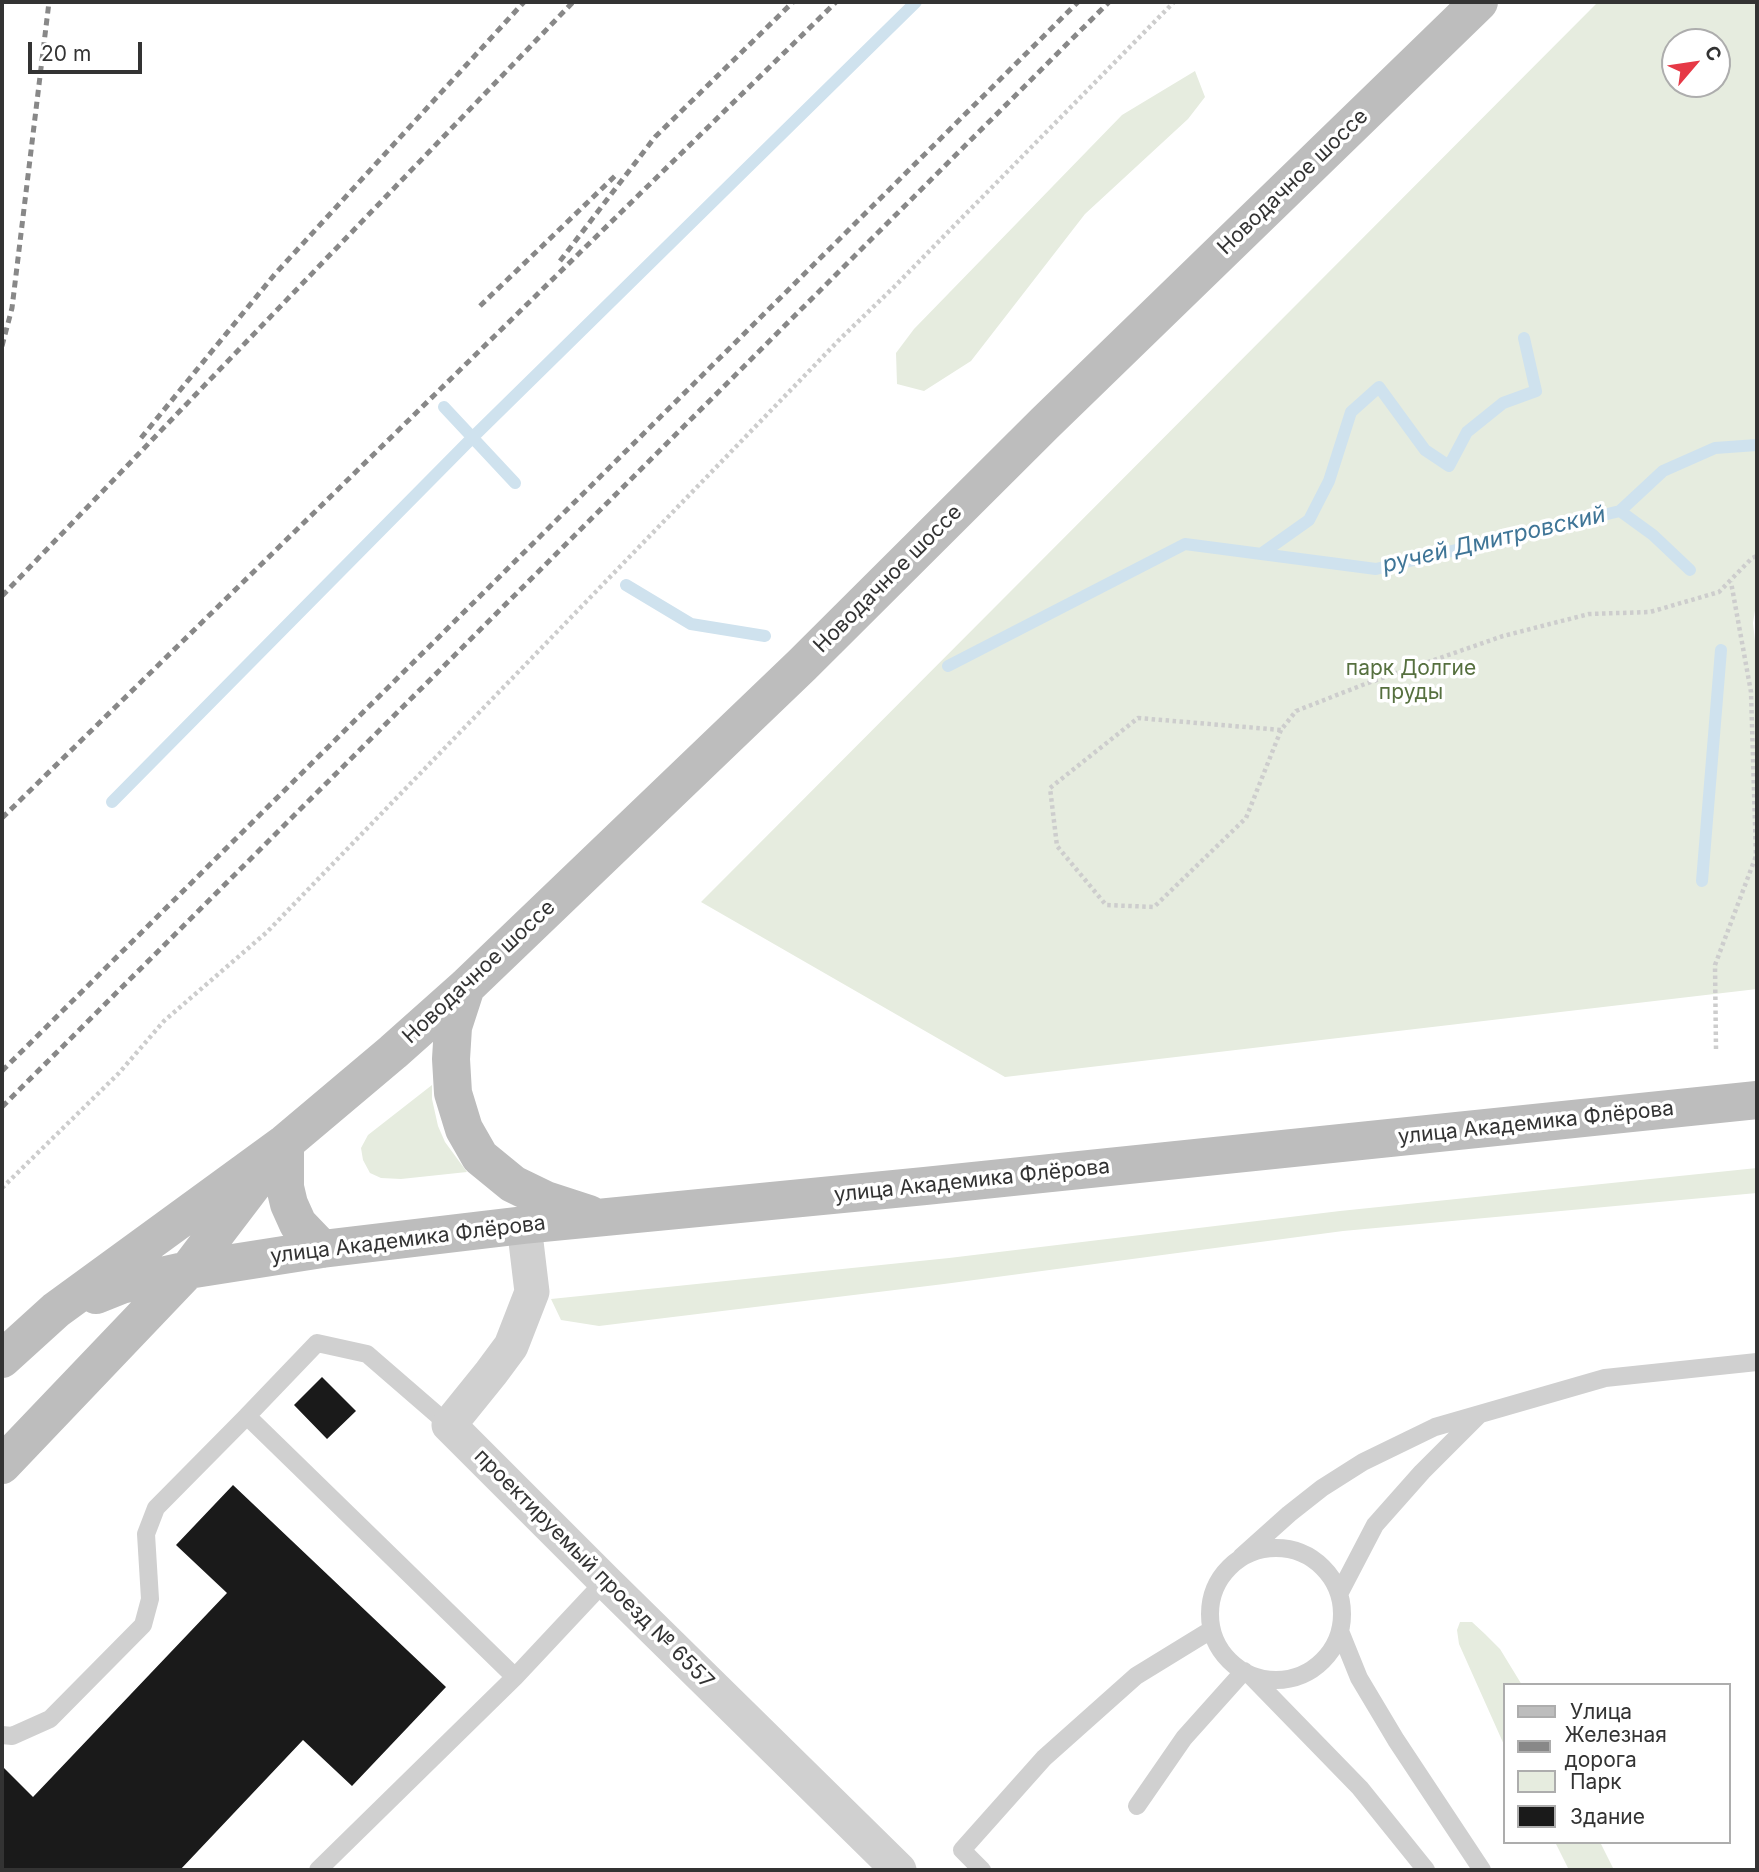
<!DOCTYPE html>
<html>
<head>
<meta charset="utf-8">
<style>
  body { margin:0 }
  #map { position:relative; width:1759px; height:1872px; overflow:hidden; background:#fff; font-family:Inter,sans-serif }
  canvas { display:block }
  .frame { position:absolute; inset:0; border:4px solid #333; pointer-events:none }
  .legend { position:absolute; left:1503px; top:1683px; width:228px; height:161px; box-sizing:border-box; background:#fff; border:2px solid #adadad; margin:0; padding:9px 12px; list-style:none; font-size:21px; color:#333 }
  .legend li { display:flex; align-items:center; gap:14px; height:35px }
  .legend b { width:35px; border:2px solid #adadad }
  .north { position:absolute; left:1661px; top:28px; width:70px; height:70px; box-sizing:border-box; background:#fff; border:2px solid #adadad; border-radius:50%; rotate:61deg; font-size:19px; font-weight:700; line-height:28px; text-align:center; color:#333 }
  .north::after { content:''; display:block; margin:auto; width:24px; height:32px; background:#e63946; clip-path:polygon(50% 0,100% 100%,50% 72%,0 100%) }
  .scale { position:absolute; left:28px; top:42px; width:114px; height:32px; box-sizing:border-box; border:4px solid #333; border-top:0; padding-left:9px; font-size:21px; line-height:24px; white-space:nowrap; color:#333; -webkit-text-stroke:5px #fff; paint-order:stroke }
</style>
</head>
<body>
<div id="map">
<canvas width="1759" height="1872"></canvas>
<div class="frame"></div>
<ul class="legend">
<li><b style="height:9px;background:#bdbdbd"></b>Улица</li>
<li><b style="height:9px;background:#888"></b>Железная дорога</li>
<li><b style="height:19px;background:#e6ecdf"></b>Парк</li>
<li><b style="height:19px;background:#1a1a1a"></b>Здание</li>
</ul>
<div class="north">С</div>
<div class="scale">20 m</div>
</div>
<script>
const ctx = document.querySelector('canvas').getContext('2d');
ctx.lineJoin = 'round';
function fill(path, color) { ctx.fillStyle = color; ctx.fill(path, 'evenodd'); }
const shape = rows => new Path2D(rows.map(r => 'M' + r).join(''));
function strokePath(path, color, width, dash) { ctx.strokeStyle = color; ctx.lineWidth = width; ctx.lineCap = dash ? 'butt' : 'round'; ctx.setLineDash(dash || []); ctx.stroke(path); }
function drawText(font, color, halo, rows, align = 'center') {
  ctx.font = font + ' Inter,sans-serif'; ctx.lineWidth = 7; ctx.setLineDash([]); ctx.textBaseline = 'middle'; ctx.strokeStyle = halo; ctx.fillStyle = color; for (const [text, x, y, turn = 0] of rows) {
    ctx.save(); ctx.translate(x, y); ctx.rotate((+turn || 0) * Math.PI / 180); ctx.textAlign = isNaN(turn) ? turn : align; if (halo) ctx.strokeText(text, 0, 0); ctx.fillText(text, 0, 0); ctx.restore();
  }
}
const green = shape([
  [1598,2,1757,2,1757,598,1753,623,1757,659,1757,989,1005,1077,701,902],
  [1717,42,1717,84,1675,84,1675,42],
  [1195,71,1205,97,1188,119,1085,214,971,361,924,391,897,384,896,353,914,329,1122,115],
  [432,1085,432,1099,438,1126,445,1142,467,1172,401,1179,381,1178,370,1173,363,1160,361,1148,368,1135],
  [1757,1168,1757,1193,1343,1231,944,1284,599,1326,561,1320,551,1299,949,1258,1340,1211],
  [1460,1622,1472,1622,1485,1634,1500,1649,1522,1685,1505,1685,1505,1747,1459,1644,1457,1630],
  [1555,1842,1600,1842,1614,1870,1569,1870]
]);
const stream = shape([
  [444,407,515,483],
  [1620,511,1653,535,1690,570],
  [1261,554,1309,520,1329,481,1351,412,1379,387,1425,450,1449,466,1467,432,1503,403,1536,391,1524,338],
  [626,585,691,624,765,636],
  [948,666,1185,544,1376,569,1620,511,1663,471,1715,448,1757,445],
  [112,802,472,438,916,2],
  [1702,881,1721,650]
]);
const building = shape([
  [322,1377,356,1411,327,1439,294,1405],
  [233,1485,446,1687,352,1786,303,1740,180,1870,2,1870,2,1766,33,1797,227,1593,176,1545]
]);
const path = shape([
  [1281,730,1246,818,1154,907,1106,905,1057,846,1050,788,1138,718,1281,730,1296,711,1365,684,1503,636,1589,614,1650,612,1719,592,1752,558,1757,556],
  [1716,1049,1715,965,1756,856,1751,692,1731,582],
  [2,1188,119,1073,164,1021,267,932,840,339,894,287,1174,2]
]);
const lane = shape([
  [247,1416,317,1343,367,1354,449,1425],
  '1210 1614a66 66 0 1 1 132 0a66 66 0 1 1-132 0Z',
  [1241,1557,1289,1514,1322,1488,1363,1462,1435,1427,1605,1378,1757,1362],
  [1339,1594,1375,1525,1422,1472,1478,1416],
  [1340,1631,1359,1678,1396,1740,1482,1870],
  [1251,1676,1360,1788,1426,1870],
  [2,1735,12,1736,50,1719,143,1625,150,1599,146,1534,156,1508,247,1416,515,1677],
  [1137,1806,1184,1738,1244,1671],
  [318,1870,515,1677,605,1581],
  [982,1870,962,1850,1044,1758,1136,1676,1211,1630]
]);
const street = shape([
  [524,1225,532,1292,511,1346,491,1373,449,1425,605,1581,899,1870]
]);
const secondary = shape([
  [466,987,453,1027,451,1059,453,1093,464,1129,480,1157,513,1184,546,1200,589,1214],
  [285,1143,285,1187,289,1204,298,1224,322,1249],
  [96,1295,121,1285,188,1270,322,1249,524,1225,925,1186,1757,1100],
  [2,1359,56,1310,285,1143,393,1052,466,987,802,665,1045,423,1479,2],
  [2,1465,188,1270,258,1178]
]);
const rail = shape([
  [560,261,655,137,793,2],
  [480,306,617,174],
  [2,346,12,308,49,2],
  [141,438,275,274,524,2],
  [2,596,573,2],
  [2,818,836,2],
  [2,1071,1078,2],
  [2,1107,1109,2]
]);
const streetNames = [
  ["Новодачное шоссе",1293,182,-44],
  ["Новодачное шоссе",888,579,-45],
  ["Новодачное шоссе",479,972,-43],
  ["улица Академика Флёрова",1536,1123,-6],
  ["улица Академика Флёрова",972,1181,-6],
  ["улица Академика Флёрова",408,1240,-7],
  ["проектируемый проезд № 6557",594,1569,45]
];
const parkNames = [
  ["парк Долгие",1411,669],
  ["пруды",1411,693]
];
const waterNames = [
  ["ручей Дмитровский",1494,540,-13]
];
fill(green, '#e6ecdf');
strokePath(stream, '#cfe2ee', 12);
fill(building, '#1a1a1a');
strokePath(path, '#cdcdcd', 4.5, [3.5, 3.5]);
strokePath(lane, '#d0d0d0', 18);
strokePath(street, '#d0d0d0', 35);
strokePath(secondary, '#bdbdbd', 38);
strokePath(rail, '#888', 5, [7, 5]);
drawText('21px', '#333', '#fff', streetNames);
drawText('21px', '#56703f', '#fff', parkNames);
drawText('italic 23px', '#3f7597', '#fff', waterNames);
</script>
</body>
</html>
